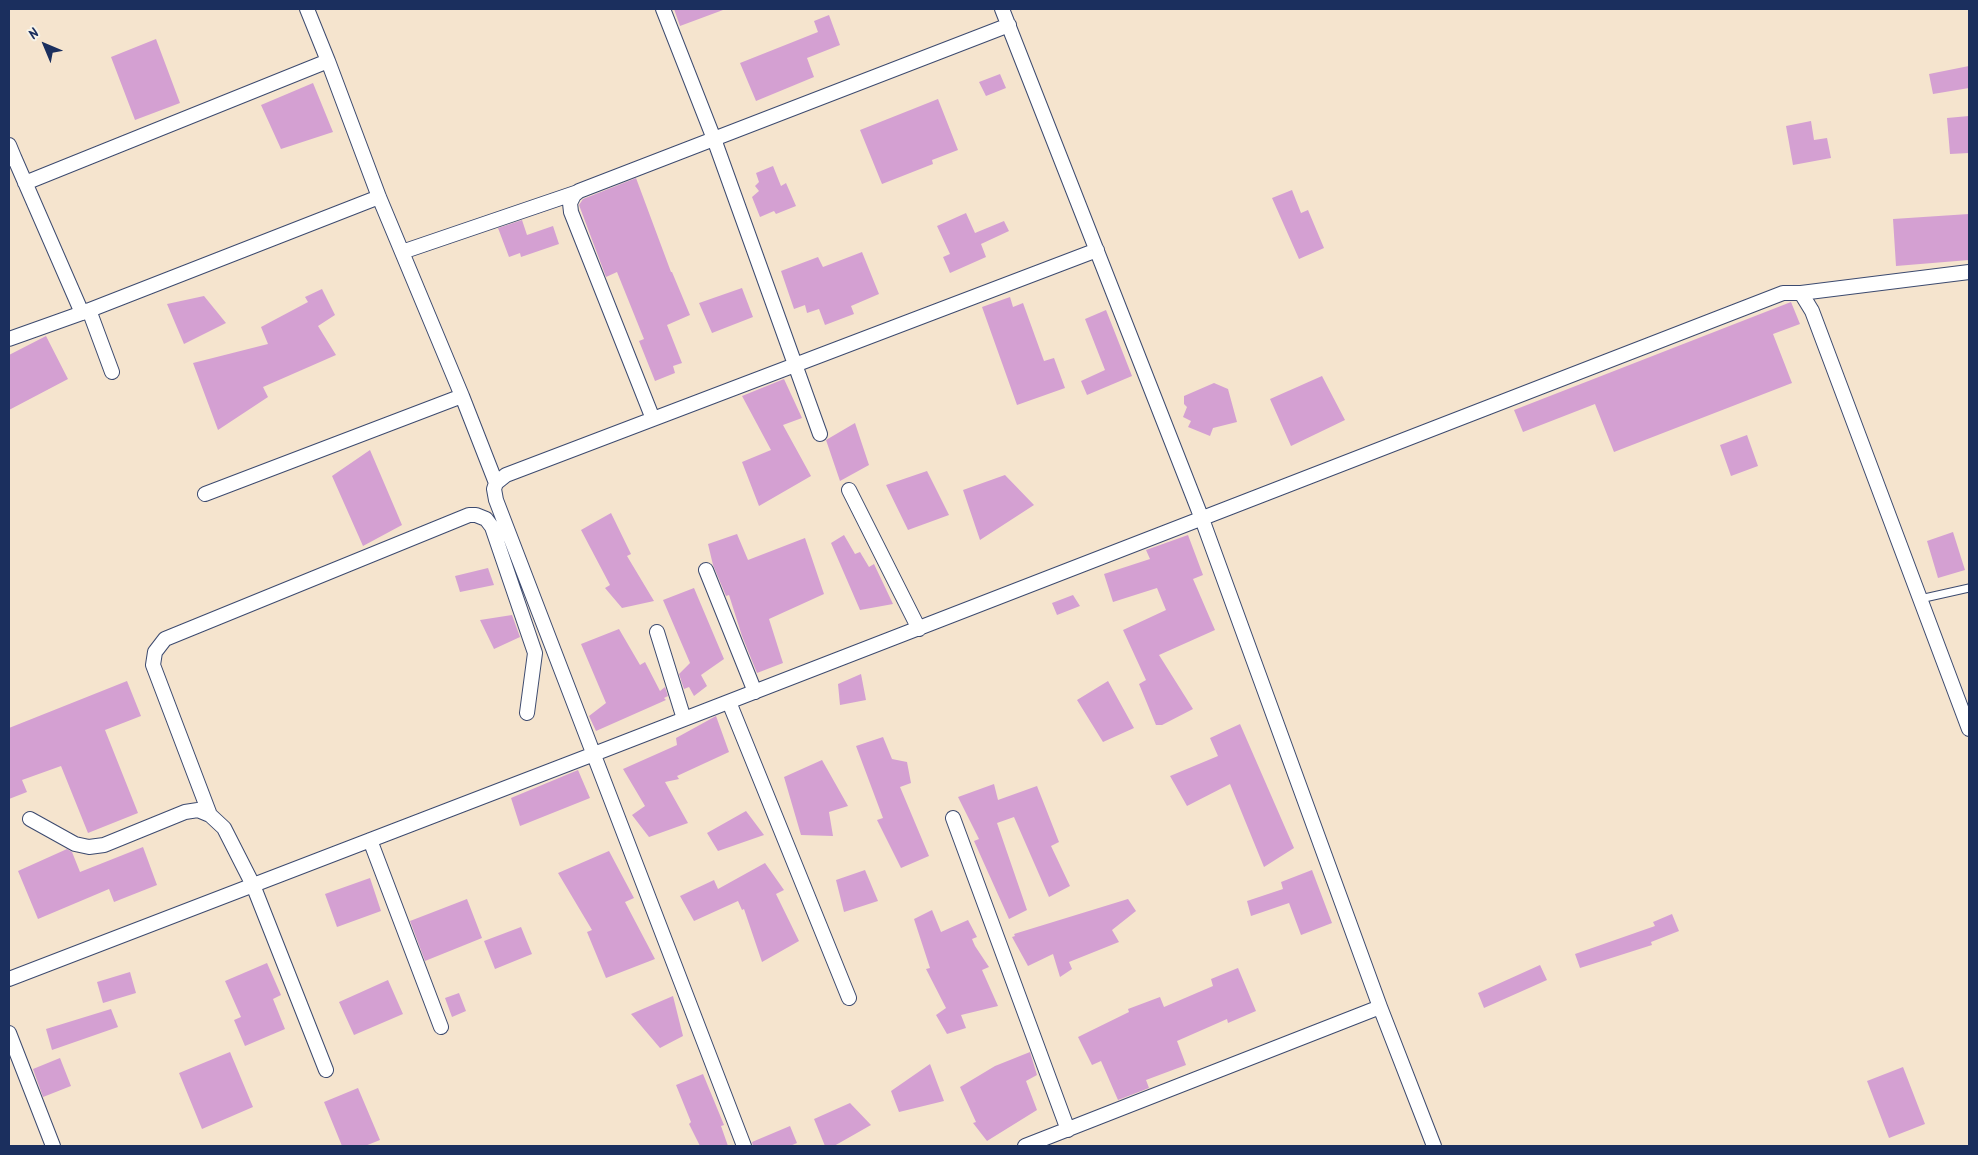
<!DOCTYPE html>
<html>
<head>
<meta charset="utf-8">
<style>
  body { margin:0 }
  #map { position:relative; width:1978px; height:1155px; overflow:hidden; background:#f5e4ce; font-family:Kalam,sans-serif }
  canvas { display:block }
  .frame { position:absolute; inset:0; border:10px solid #1b2f5e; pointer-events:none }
  .north { position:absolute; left:20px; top:20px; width:50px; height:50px; -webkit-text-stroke:4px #f7f3e8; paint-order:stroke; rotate:315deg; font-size:14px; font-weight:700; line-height:20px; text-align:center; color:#1b2f5e }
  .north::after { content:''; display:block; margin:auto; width:18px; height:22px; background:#1b2f5e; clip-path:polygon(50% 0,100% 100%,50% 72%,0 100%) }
</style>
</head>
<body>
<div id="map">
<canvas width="1978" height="1155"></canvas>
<div class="frame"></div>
<div class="north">N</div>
</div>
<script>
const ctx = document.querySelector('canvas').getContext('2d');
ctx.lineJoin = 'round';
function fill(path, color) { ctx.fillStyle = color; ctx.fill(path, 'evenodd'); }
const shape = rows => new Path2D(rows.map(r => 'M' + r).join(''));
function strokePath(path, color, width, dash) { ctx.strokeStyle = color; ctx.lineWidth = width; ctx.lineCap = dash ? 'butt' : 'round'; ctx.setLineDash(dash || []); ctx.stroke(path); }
const building = shape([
  [674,9,722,9,723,10,680,26],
  [829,15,840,45,807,58,814,77,756,101,740,63,818,32,814,21],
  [156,39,180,103,135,120,111,57],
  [1969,66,1969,88,1933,94,1929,74],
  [1000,74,1006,88,986,96,979,82],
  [313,83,333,132,281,149,261,105],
  [938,99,958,150,932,160,933,164,882,184,860,130],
  [1969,116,1969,153,1950,154,1947,118],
  [1811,121,1814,140,1827,138,1831,158,1793,165,1786,126],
  [773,166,781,186,786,183,796,206,776,214,774,211,760,217,752,197,759,191,755,186,759,182,756,173],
  [636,178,671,272,672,272,690,315,667,325,682,363,673,366,675,373,655,381,639,341,644,339,617,272,606,277,579,205,583,199],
  [1292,190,1301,213,1308,210,1324,248,1299,259,1272,198],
  [966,213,975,233,1004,221,1009,231,981,244,986,257,950,273,943,257,950,254,937,226],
  [1969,214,1969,260,1896,266,1893,219],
  [522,220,527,235,553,226,559,244,521,257,520,253,509,257,498,228],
  [862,252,879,294,851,306,854,314,825,325,819,309,807,313,805,305,794,309,781,271,818,257,823,267],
  [742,288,753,317,712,333,699,303],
  [322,289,335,315,318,326,336,355,263,387,268,397,218,430,193,363,268,344,261,327,308,302,305,297],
  [204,296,226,323,184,344,167,304],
  [1010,297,1013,307,1023,303,1044,361,1054,358,1065,388,1017,405,982,307],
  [1791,302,1800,324,1773,334,1792,383,1614,452,1595,404,1523,432,1514,410],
  [1106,310,1132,376,1087,395,1081,381,1105,370,1085,319],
  [46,336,68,379,9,410,9,355],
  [1322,376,1345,420,1291,446,1270,399],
  [784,379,802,418,783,425,811,476,759,506,742,462,771,450,742,396],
  [1214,383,1228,389,1237,422,1213,428,1210,436,1188,427,1191,421,1183,417,1187,407,1184,404,1184,396],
  [855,423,869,465,840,481,826,440],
  [1747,435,1758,466,1731,476,1720,445],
  [370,450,402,525,363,546,332,476],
  [927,471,949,515,908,530,886,485],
  [1005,475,1034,505,980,540,963,490],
  [611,513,631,554,627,556,654,601,622,608,605,588,610,585,581,530],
  [1953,532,1965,570,1938,578,1927,541],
  [737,534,748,560,805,538,824,594,769,619,783,663,757,673,742,636,729,595,726,596,713,565,708,544],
  [844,535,855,554,860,552,869,567,874,564,893,604,860,610,831,543],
  [1188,535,1203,575,1193,579,1215,630,1159,655,1193,709,1162,725,1156,725,1139,684,1146,680,1123,630,1166,610,1157,588,1113,602,1104,574,1150,559,1146,550],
  [488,568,494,585,460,592,455,576],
  [694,588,724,659,701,675,707,686,694,696,689,687,684,689,679,674,690,663,663,600],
  [1073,595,1080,606,1057,615,1052,603],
  [512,615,520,637,494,649,480,620],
  [619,629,640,665,645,662,660,691,665,687,668,696,664,698,666,700,596,731,589,716,606,703,581,644],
  [861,674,866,700,840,705,838,684],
  [127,681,141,716,105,730,138,813,88,833,61,766,22,780,27,792,9,799,9,728],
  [1108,681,1134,728,1103,742,1077,700],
  [716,716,729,752,677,776,679,779,665,782,688,823,649,837,632,815,645,806,623,769,677,745,676,738],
  [1240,724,1294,848,1264,867,1230,784,1187,806,1170,776,1218,756,1210,738],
  [883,737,892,759,907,762,911,783,900,787,929,856,901,868,877,820,883,818,856,746],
  [822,760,848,806,829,812,833,836,801,835,784,777],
  [578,770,590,798,520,826,511,798],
  [994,784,998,800,1037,786,1059,842,1051,846,1070,886,1049,897,1014,817,997,823,1027,910,1009,919,974,841,979,839,958,797],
  [746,811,764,835,718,851,707,833],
  [143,847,157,885,114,902,109,889,38,919,18,871,67,849,72,852,80,872],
  [609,851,634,898,625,902,655,959,606,978,587,932,592,930,558,873],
  [765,863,784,890,776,894,799,941,762,962,744,909,742,910,738,901,694,921,680,896,714,880,718,889],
  [865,870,878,901,844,912,836,880],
  [1312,870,1332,923,1301,935,1289,903,1251,916,1247,901,1283,889,1281,882],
  [370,878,381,911,337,927,325,894],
  [467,899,482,938,425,961,410,921],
  [1128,899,1136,911,1112,930,1119,942,1069,962,1072,969,1060,977,1053,954,1028,966,1012,937,1015,936,1014,934],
  [932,910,941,932,968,920,977,937,972,939,975,946,989,967,982,970,998,1006,961,1015,966,1028,947,1034,936,1015,946,1008,926,969,930,968,914,919],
  [1672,914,1679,931,1651,942,1652,945,1580,968,1575,954,1655,926,1653,922],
  [521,927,532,954,495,969,484,941],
  [267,963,281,995,273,999,285,1029,245,1046,234,1020,241,1017,225,981],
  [1540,965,1547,980,1484,1008,1478,993],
  [1238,968,1256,1011,1228,1023,1227,1019,1177,1041,1186,1065,1146,1080,1149,1088,1118,1100,1101,1061,1092,1065,1078,1037,1129,1012,1128,1009,1160,997,1164,1007,1213,986,1211,979],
  [130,972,136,993,103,1003,97,982],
  [388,980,403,1014,354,1035,339,1002],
  [459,993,466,1011,452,1017,445,998],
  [673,996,683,1036,660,1048,631,1014],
  [111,1009,118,1027,52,1050,46,1029],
  [230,1052,253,1107,202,1129,179,1073],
  [1030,1052,1037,1075,1026,1081,1037,1110,987,1141,973,1123,976,1122,960,1087,995,1066],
  [60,1058,71,1086,43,1097,33,1069],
  [930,1064,944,1101,899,1112,891,1091],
  [1903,1067,1925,1124,1889,1138,1867,1081],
  [703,1074,724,1125,721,1126,728,1146,700,1146,689,1124,691,1122,676,1085],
  [358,1088,380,1140,365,1146,342,1146,324,1102],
  [850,1103,871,1125,834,1146,825,1146,814,1119],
  [790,1126,797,1143,790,1146,753,1146,752,1142]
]);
const service = shape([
  [1920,599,1969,588]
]);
const minor = shape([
  [307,9,328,61,379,197,462,396,496,483],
  [663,9,714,139,820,434],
  [1002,9,1202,519,1380,1007,1434,1146],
  [9,145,14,157,9,159],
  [14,157,82,313],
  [25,183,328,61],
  [402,252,578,192],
  [1801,293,1969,272],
  [89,310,112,372],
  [9,339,82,313,379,197],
  [653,419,571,212,570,203,574,195,579,191,1009,25],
  [849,490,919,629],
  [205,494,462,396],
  [706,570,755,692],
  [657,632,684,719],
  [729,702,849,998],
  [210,815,153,665,155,652,165,639,469,515,476,515,486,519,492,527,535,653,527,713],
  [953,818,1068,1130],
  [30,819,75,844,89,847,104,845,185,812,198,810,210,815,224,828,253,885,326,1070],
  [370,840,441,1027],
  [9,979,594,754,1783,293,1801,293,1812,311,1969,729],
  [9,1033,53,1146],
  [744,1146,496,500,494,489,496,483,506,475,1097,250],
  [1025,1146,1380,1007]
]);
fill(building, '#d4a0d2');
strokePath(service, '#3c4a6f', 9);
strokePath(minor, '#3c4a6f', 16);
strokePath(service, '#fff', 7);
strokePath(minor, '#fff', 14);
</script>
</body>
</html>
